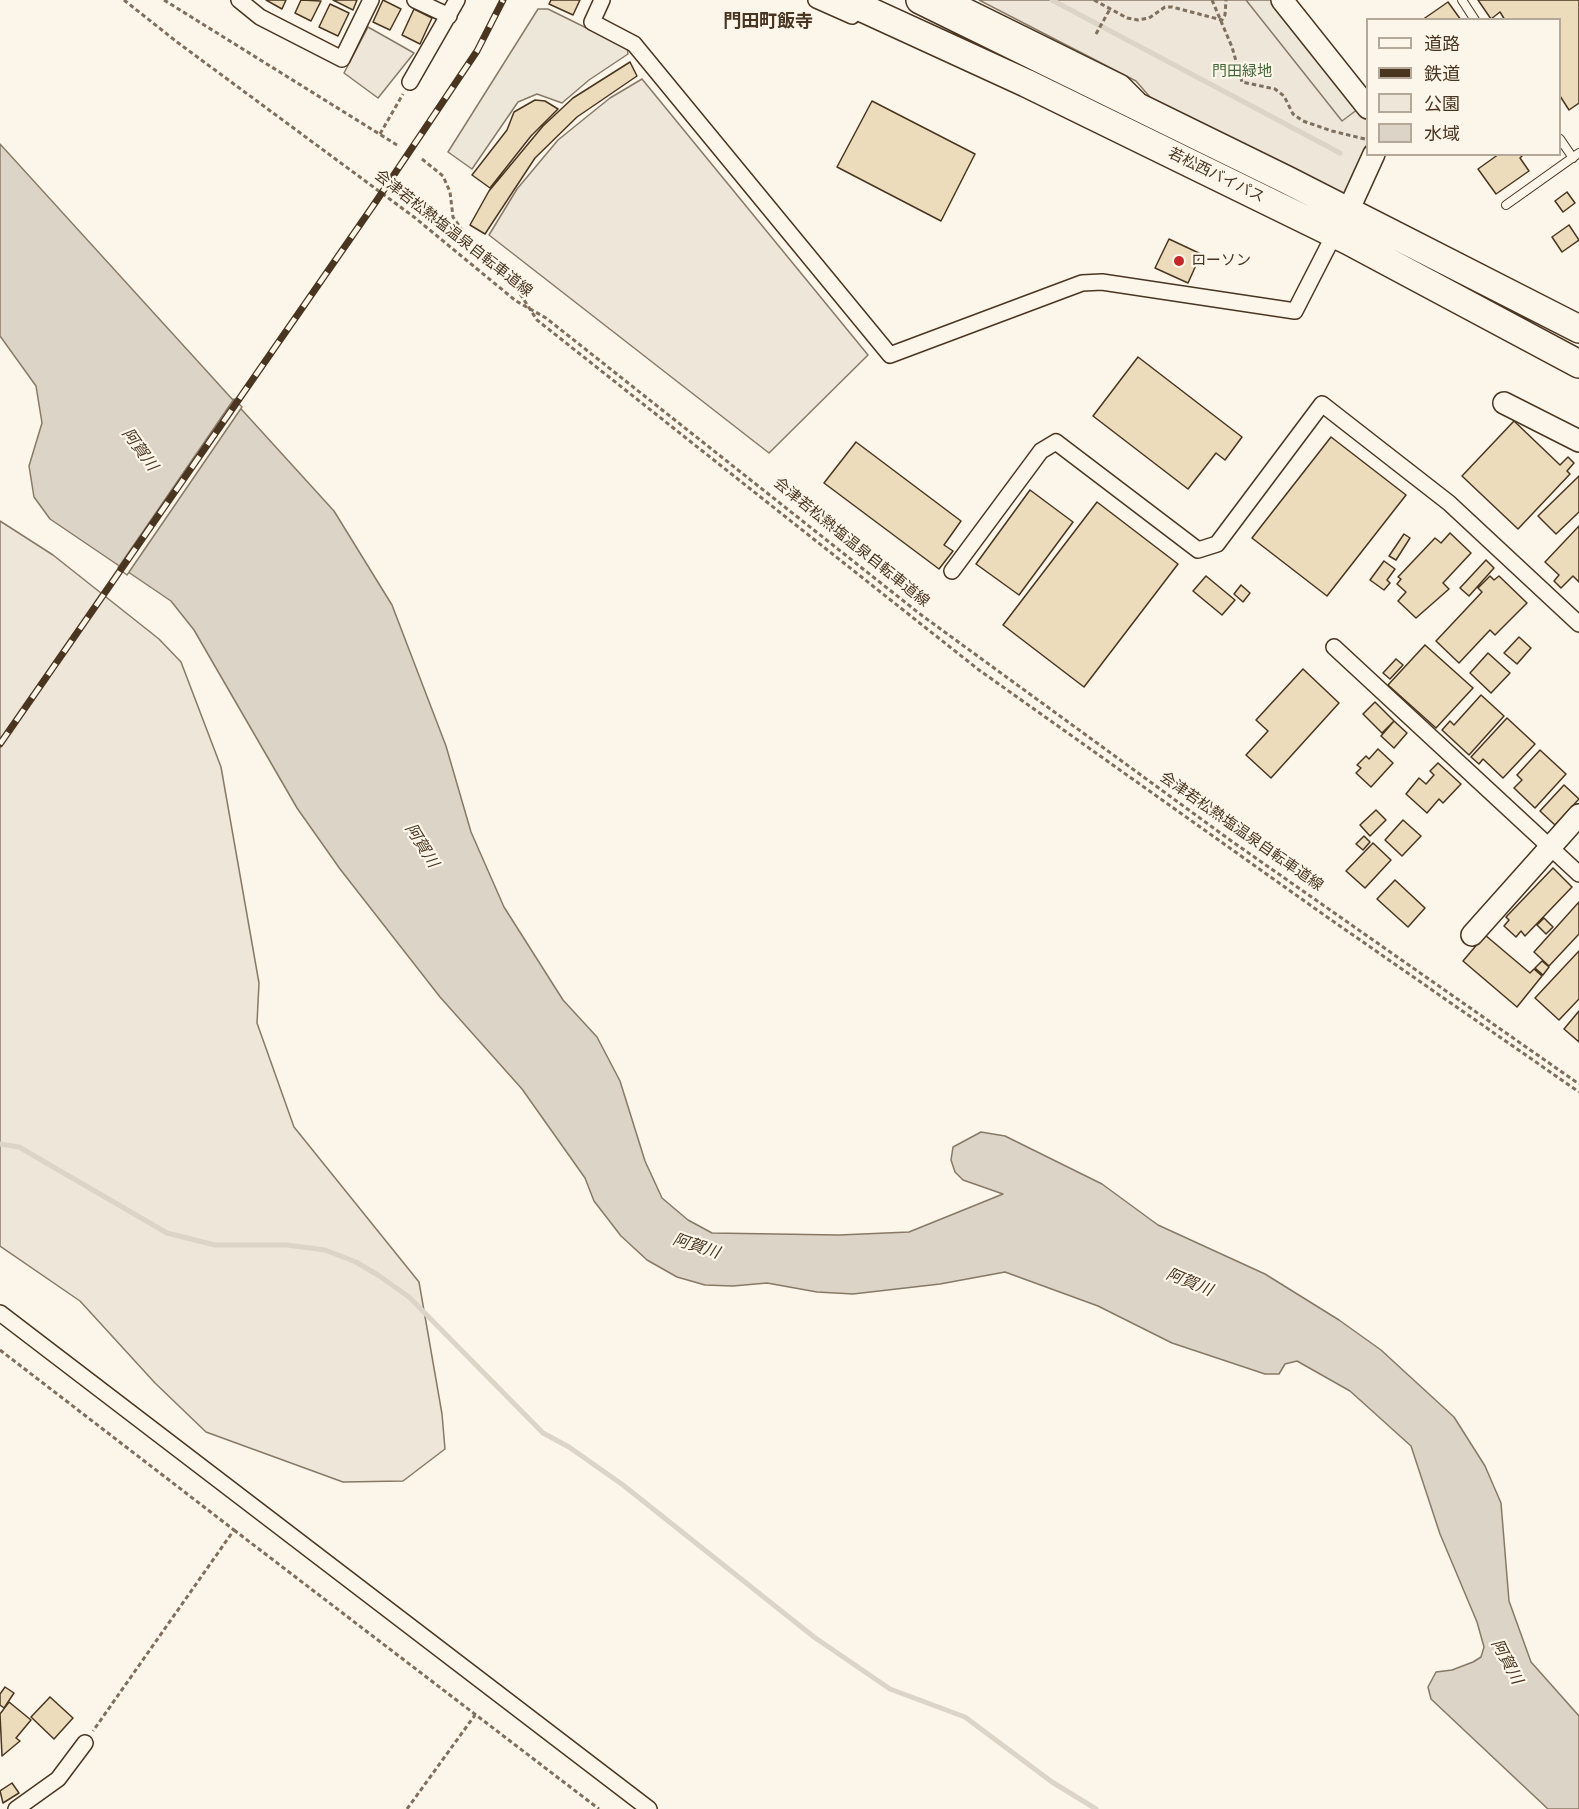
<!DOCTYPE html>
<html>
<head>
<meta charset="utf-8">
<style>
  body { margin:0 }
  #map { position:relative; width:1579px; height:1809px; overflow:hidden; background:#fbf6e9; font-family:Poppins,"Noto Sans JP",sans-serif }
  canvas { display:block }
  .legend { position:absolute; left:1366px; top:18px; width:195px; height:138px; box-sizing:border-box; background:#fbf6e9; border:2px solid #b4a999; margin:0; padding:8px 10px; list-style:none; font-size:18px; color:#4a3520 }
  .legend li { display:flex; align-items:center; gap:12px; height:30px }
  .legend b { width:30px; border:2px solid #b4a999 }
</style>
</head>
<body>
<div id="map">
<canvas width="1579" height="1809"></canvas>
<ul class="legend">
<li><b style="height:8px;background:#fbf6e9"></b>道路</li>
<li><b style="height:8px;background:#4a3520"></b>鉄道</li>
<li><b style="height:16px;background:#ede6d9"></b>公園</li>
<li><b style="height:16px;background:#dcd4c6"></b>水域</li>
</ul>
</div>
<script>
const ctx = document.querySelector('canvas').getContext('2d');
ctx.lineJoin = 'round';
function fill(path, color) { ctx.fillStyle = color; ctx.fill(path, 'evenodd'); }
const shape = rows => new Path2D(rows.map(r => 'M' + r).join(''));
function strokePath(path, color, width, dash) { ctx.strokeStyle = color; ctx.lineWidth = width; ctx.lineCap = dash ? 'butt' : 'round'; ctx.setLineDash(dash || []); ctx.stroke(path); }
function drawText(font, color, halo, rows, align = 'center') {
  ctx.font = font + ' Poppins,"Noto Sans JP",sans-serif'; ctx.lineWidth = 4.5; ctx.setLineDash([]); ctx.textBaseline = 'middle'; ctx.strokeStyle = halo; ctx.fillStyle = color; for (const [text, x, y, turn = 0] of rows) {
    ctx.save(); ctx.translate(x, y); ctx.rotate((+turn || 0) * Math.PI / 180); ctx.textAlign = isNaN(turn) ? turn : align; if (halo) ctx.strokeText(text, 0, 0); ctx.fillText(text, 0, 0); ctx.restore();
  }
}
const green = shape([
  [979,0,1277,0,1367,115,1368,154,1345,203,1163,112,1136,81,979,0],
  [368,27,414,53,378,98,344,73,368,27],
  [642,79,868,355,769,453,489,235,517,189,558,140,610,98,642,79],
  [0,521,53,555,159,639,181,662,221,767,259,983,257,1023,294,1127,419,1282,442,1414,445,1449,403,1481,343,1482,206,1432,155,1383,80,1301,0,1246,0,521]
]);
const parking = shape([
  [1246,0,1272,0,1358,109,1342,121,1246,0],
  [538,9,548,9,627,48,628,54,589,80,562,103,537,94,518,102,472,169,448,152,538,9]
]);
const water = shape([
  [0,144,334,511,392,605,446,746,471,832,504,907,563,1000,597,1037,620,1081,645,1161,662,1198,688,1220,712,1233,839,1235,909,1232,1003,1194,963,1180,955,1172,951,1160,953,1147,981,1132,1005,1136,1102,1184,1158,1225,1265,1274,1339,1320,1381,1350,1454,1417,1485,1466,1501,1503,1509,1601,1531,1662,1579,1716,1579,1809,1548,1809,1431,1699,1428,1687,1436,1672,1452,1670,1473,1662,1481,1657,1484,1647,1477,1622,1440,1534,1411,1446,1350,1391,1297,1361,1285,1364,1279,1374,1265,1374,1172,1343,1098,1306,1005,1272,940,1284,853,1294,817,1292,767,1283,733,1286,705,1285,677,1277,647,1260,621,1236,594,1201,585,1178,522,1089,440,997,340,869,297,808,194,630,171,601,50,519,34,497,29,466,42,423,36,386,0,336,0,144]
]);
const pier = shape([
  [234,399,242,407,127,575,118,568,234,399]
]);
const stream = shape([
  [1052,0,1340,153],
  [0,1144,19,1147,167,1233,215,1245,287,1245,325,1250,356,1262,378,1275,409,1297,543,1433,569,1447,623,1485,814,1637,890,1689,965,1717,1052,1782,1096,1809]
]);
const building = shape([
  [266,0,286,0,282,9,266,0],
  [301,0,321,1,311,21,295,13,301,0],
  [333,0,357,0,353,10,333,0],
  [383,0,401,9,390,30,373,22,383,0],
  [551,0,580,0,573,15,549,4,551,0],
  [1478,0,1579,0,1579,103,1569,110,1560,96,1560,20,1505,20,1500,12,1491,19,1478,0],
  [1448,2,1461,20,1422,20,1448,2],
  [330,4,349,13,338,36,319,27,330,4],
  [414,9,432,18,420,44,402,35,414,9],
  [630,62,637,76,577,117,535,158,485,234,470,225,489,191,543,126,573,98,630,62],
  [535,100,545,101,558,109,531,136,490,188,472,175,507,130,514,112,535,100],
  [872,101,975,154,941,221,837,167,872,101],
  [1499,154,1524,154,1520,158,1529,171,1496,194,1478,169,1499,154],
  [1567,192,1575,203,1563,212,1555,201,1567,192],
  [1569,225,1579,240,1562,252,1552,237,1569,225],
  [1169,239,1201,254,1188,283,1155,268,1169,239],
  [1138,357,1242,437,1225,460,1216,453,1188,489,1093,416,1138,357],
  [1514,421,1560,465,1568,457,1574,463,1567,471,1570,474,1518,529,1462,476,1514,421],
  [1331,437,1406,495,1327,596,1252,538,1331,437],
  [856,442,961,521,944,545,953,551,939,569,824,483,856,442],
  [1579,476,1579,512,1556,534,1538,516,1579,476],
  [1030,490,1073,522,1019,595,976,564,1030,490],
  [1097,502,1178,564,1084,687,1003,625,1097,502],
  [1579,526,1579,582,1573,576,1561,588,1554,581,1559,575,1545,562,1579,526],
  [1450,533,1471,553,1443,583,1449,589,1416,618,1398,601,1406,592,1397,584,1401,579,1398,577,1435,538,1441,543,1450,533],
  [1404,534,1410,538,1396,560,1389,556,1404,534],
  [1486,560,1494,568,1469,596,1460,588,1486,560],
  [1384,561,1395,569,1387,580,1390,583,1384,590,1370,580,1384,561],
  [1206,576,1235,600,1222,615,1193,591,1206,576],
  [1490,576,1494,580,1499,576,1527,603,1495,635,1490,630,1459,663,1436,641,1482,592,1478,588,1490,576],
  [1241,585,1250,593,1243,602,1234,594,1241,585],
  [1519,637,1531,648,1517,664,1504,653,1519,637],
  [1425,645,1473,688,1436,728,1388,685,1425,645],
  [1488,653,1510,673,1491,693,1470,673,1488,653],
  [1396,659,1403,665,1390,679,1383,673,1396,659],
  [1303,669,1339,703,1271,778,1246,755,1268,731,1256,720,1303,669],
  [1481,695,1504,716,1469,755,1442,730,1450,721,1454,725,1481,695],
  [1375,702,1394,721,1382,733,1363,714,1375,702],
  [1507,718,1535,744,1503,778,1483,759,1479,764,1471,757,1507,718],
  [1394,721,1407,733,1394,748,1381,736,1394,721],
  [1378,749,1393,763,1371,787,1356,773,1361,768,1357,765,1366,756,1369,759,1378,749],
  [1540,750,1566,774,1535,808,1514,788,1522,780,1517,775,1540,750],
  [1438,763,1461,784,1443,803,1439,799,1427,813,1406,794,1419,778,1426,784,1434,775,1430,771,1438,763],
  [1564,785,1579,799,1555,825,1540,811,1564,785],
  [1376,810,1386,820,1370,836,1360,825,1376,810],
  [1403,820,1421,836,1402,856,1385,840,1403,820],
  [1364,836,1370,842,1363,850,1356,844,1364,836],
  [1373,843,1391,860,1365,888,1346,871,1373,843],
  [1553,868,1572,887,1525,936,1521,931,1516,937,1504,926,1509,920,1506,917,1553,868],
  [1395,880,1425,908,1408,927,1377,899,1395,880],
  [1579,902,1579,934,1549,966,1534,952,1579,902],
  [1544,918,1553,927,1546,934,1537,925,1544,918],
  [1485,935,1530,973,1534,969,1542,976,1517,1007,1463,961,1485,935],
  [1579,951,1579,999,1559,1020,1535,998,1579,951],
  [1542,961,1549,967,1543,975,1535,968,1542,961],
  [1579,1011,1579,1042,1564,1029,1579,1011],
  [5,1687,14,1693,4,1708,0,1705,0,1694,5,1687],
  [50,1697,73,1718,54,1739,31,1717,50,1697],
  [9,1702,31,1720,16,1738,20,1741,2,1756,0,1714,9,1702],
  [12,1783,19,1793,3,1803,0,1791,12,1783]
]);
const path = shape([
  [124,0,177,42,414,217,516,301,546,318,920,614,1230,840,1579,1084],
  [164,0,397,145],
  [1094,0,1127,18,1138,20,1149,18,1165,7,1172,7,1222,20,1225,15,1226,0],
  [1212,0,1232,47,1242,82,1275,89,1284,96,1293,114,1303,121,1332,131,1365,139],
  [1096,34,1110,9],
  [380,134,403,94],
  [422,159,443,176,450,192,453,217,465,234,506,272,537,320,979,670,1327,917,1579,1092],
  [0,1350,234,1530,93,1731],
  [234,1530,599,1809],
  [407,1809,475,1715]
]);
const lane = shape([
  [1462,0,1475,20],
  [1560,139,1573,158],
  [1506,205,1579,153]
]);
const street = shape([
  [239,0,260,17,342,59,371,0],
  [415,0,449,16],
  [602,0,592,22,634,44,890,355,1082,283,1102,282,1295,311,1337,229],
  [816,0,852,16],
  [954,0,1122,83,1138,99],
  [410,82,457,0],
  [952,571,1041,451,1056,442,1198,550,1217,544,1322,404,1449,503,1579,624],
  [1334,647,1579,874],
  [0,1313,649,1809],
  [16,1809,58,1779,85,1743]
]);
const secondary = shape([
  [1282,0,1368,108],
  [1348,211,1374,154],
  [1504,403,1579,441],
  [1472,935,1579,815]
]);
const highway = shape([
  [845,0,1026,83,1349,241,1579,364],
  [920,0,1287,180,1579,329]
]);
const rail = shape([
  [0,744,375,203,477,51,503,0]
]);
const markers = [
  [1179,261,6,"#c62828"]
];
const parkNames = [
  ["門田緑地",1242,72]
];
const streetNames = [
  ["若松西バイパス",1216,176,26],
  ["会津若松熱塩温泉自転車道線",453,234,38],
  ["会津若松熱塩温泉自転車道線",851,543,39],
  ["会津若松熱塩温泉自転車道線",1241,832,35]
];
const poiNames = [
  ["ローソン",1191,261]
];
const waterNames = [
  ["阿賀川",139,450,54],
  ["阿賀川",421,846,58],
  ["阿賀川",696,1247,18],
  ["阿賀川",1189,1283,22],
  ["阿賀川",1506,1662,62]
];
const quarterNames = [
  ["門田町飯寺",768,22]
];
fill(green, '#ede6d9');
strokePath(green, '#887966', 1.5);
fill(parking, '#ede7d9');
strokePath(parking, '#887966', 1.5);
fill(water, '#dcd4c6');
strokePath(water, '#887966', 1.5);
fill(pier, '#fbf6e9');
strokePath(pier, '#887966', 1.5);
strokePath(stream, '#dcd4c6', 5);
fill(building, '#ecdcbc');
strokePath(building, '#4a3520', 1.5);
strokePath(lane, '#4a3520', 10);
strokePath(street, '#4a3520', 18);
strokePath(secondary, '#4a3520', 24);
strokePath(highway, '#4a3520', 30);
strokePath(path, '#7f6f5c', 3, [4.5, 3]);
strokePath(lane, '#fbf6e9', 8);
strokePath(street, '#fbf6e9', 15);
strokePath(secondary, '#fbf6e9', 21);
strokePath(highway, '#fbf6e9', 27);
strokePath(rail, '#4a3520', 7);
strokePath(rail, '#fbf6e9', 4.5, [14]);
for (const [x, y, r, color] of markers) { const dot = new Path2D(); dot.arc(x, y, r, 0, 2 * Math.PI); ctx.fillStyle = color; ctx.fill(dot); strokePath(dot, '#fbf6e9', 2); }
drawText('15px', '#436837', '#fbf6e9', parkNames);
drawText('15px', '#4a3520', '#fbf6e9', streetNames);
drawText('15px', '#4a3520', '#fbf6e9', poiNames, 'left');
drawText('italic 16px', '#4a3520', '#fbf6e9', waterNames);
drawText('bold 18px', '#4a3520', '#fbf6e9', quarterNames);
</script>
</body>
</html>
